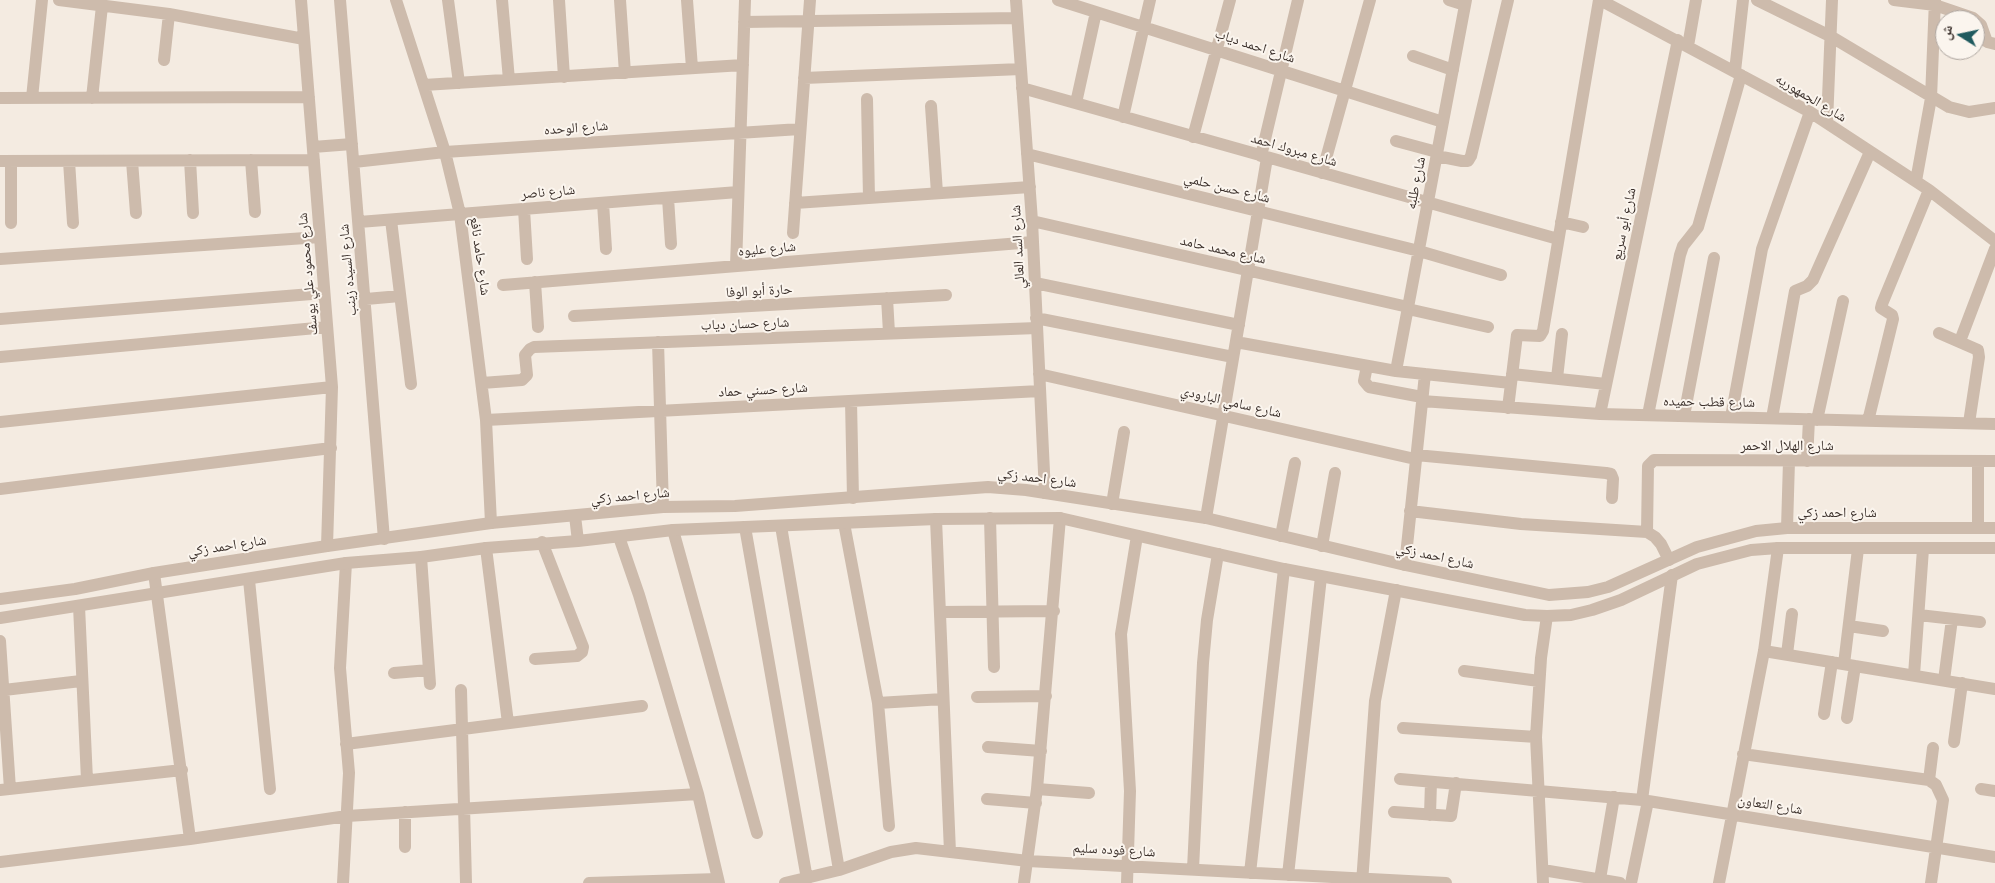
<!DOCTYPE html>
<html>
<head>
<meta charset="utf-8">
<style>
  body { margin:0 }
  #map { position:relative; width:1995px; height:883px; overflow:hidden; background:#f4ebe1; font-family:Raleway,"Noto Naskh Arabic",sans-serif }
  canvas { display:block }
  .north { position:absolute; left:1935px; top:10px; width:50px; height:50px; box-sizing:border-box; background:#fbf5ee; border:1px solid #aea6a0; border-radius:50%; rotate:280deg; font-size:14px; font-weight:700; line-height:20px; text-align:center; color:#3b302b }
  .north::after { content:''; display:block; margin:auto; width:18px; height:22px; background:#1f5a5e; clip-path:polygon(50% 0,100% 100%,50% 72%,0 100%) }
</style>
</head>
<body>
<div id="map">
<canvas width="1995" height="883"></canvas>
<div class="north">ش</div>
</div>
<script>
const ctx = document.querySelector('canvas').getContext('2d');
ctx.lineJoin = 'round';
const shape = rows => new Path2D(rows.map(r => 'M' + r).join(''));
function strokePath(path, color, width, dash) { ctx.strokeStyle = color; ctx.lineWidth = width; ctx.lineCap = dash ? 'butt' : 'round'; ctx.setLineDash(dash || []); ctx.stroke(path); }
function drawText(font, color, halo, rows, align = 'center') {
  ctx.font = font + ' Raleway,"Noto Naskh Arabic",sans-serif'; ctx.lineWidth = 4; ctx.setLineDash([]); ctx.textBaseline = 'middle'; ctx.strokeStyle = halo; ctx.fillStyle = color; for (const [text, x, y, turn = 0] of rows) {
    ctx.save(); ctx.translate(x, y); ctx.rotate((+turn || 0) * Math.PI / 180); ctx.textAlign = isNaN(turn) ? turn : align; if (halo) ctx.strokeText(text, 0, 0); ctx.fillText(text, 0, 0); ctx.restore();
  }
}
const minor = shape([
  [59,0,169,14,304,39],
  [301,0,332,387,327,546],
  [340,0,384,539],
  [396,0,445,152,460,214,486,420,491,523],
  [448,0,459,83],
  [502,0,509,80],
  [559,0,564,77],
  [620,0,625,73],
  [687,0,692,68],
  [1016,0,1032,221,1045,493],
  [1058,0,1443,122],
  [1449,0,1465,5],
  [1600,0,1810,112,1929,190,1995,241],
  [1757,0,1830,36,1949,107,1969,112,1995,108],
  [1894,0,1935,5,1973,18,1981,25,1987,42,1995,44],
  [744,22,1017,18],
  [1688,46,1696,0],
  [1413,56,1453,70],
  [164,60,169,14],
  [1735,71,1743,0],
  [804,78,1021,69],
  [424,85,743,65],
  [1022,88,1558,239],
  [0,98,309,97],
  [32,98,42,0],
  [92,98,102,6],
  [867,99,869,198],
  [1076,103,1096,12],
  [931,106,937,193],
  [1123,117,1150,0],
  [1827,123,1832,0],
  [1193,137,1230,0],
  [1396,141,1437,152],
  [313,147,352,144],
  [1027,154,1419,251,1501,275],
  [1261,156,1298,0],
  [1437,156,1462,161,1468,161,1471,156,1508,0],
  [190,160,193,213],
  [251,160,255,212],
  [0,161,314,160],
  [11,161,11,223],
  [69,161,73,223],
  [132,161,136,213],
  [354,162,445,152,800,129],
  [1322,173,1370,0],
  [1916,181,1931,98,1935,0],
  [668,198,671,244],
  [603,203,606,249],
  [795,203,1030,187],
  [524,209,527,259],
  [391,220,411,384],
  [1032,221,1408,307],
  [359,222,738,192],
  [1561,222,1583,227],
  [793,233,810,0],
  [0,259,320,237],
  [736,266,745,0],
  [535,282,538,327],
  [1035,283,1239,325],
  [503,285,1033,242],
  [887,298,889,333],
  [366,299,400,296],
  [1408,309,1488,327],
  [574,316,946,295],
  [1036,318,1233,357],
  [0,319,324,293],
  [1939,333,1978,350,1979,357,1969,423],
  [1960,341,1995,249],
  [658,342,663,507],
  [1236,342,1396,371,1511,383],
  [0,357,327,327],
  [1367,366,1364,381,1369,387,1422,397],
  [1396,371,1466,0],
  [1039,374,1415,459],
  [1512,374,1606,384],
  [1557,378,1562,334],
  [482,383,522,380,527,375,525,355,530,349,534,347,1037,328],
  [851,401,853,498],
  [1422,401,1600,414,1995,424],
  [1508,408,1517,335,1540,336,1543,331,1599,0],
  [1600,414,1678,40],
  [1648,415,1680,255,1683,246,1698,227,1741,75],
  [1684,416,1714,258],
  [1731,417,1762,249,1810,112],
  [1772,418,1795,291,1807,286,1813,280,1870,152],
  [486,420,1040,391],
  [1817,420,1843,301],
  [1868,421,1893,319,1892,315,1881,308,1882,304,1929,190],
  [0,422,332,387],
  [1416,455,1606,473,1611,474,1613,479,1612,498],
  [1807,461,1809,419],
  [0,489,331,448],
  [1112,504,1124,432],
  [1410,511,1521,524,1647,532,1655,537,1661,544,1669,560],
  [990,518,994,667],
  [1206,518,1267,158],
  [936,519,950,852],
  [844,523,878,703,889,826],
  [781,526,839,870],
  [745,527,807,879],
  [1787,528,1789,461],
  [1978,528,1978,461],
  [673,530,757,833],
  [1647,532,1648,466,1654,460,1995,461],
  [1281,536,1295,463],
  [619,537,639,595,698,794,719,883],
  [1322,546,1335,473],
  [486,548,508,723],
  [421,557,430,684],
  [1405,565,1425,374],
  [154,573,190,839],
  [249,580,270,789],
  [79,606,87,780],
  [941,612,1054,611],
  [1919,615,1980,622],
  [1849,626,1883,631],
  [0,641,10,789],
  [1764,651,1995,689],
  [1787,654,1792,614],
  [535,659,577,656,582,652,583,647,542,542],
  [1844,664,1858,549],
  [1464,671,1539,681],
  [394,673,429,670],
  [1914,675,1923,549],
  [1944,680,1952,619],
  [4,690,81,681],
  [461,690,466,883],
  [977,697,1046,696],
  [878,703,943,699],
  [1824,714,1832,662],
  [1847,718,1855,666],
  [1403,728,1536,737],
  [1954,742,1962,683],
  [346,744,642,706],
  [988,747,1041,751],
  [1743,754,1929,780,1936,785,1943,800,1931,883],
  [1400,779,1642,800,1995,857],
  [1929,780,1933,748],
  [1037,789,1089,793],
  [1981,789,1995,791],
  [0,790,182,770],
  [987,799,1036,803],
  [1642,800,1672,575],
  [1394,812,1451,816,1456,783],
  [1430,815,1431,782],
  [405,847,405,812],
  [0,862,190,839,347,816,698,794],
  [1193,869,1203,663,1207,620,1218,554],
  [1543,870,1620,883],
  [1250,873,1284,569],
  [1288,875,1321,577],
  [1600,879,1614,797],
  [343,883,349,773,340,668,346,563],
  [589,883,718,879],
  [785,883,839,870,891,852,916,848,1028,861,1446,883],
  [1024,883,1037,789,1060,518],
  [1127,883,1130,791,1121,634,1137,536],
  [1362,883,1375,701,1396,590],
  [1543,883,1536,737,1541,658,1547,616],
  [1631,883,1648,801],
  [1719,883,1764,651,1778,548]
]);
const tertiary = shape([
  [575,516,578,541],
  [0,599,75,589,154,573,327,546,491,523,663,507,735,506,988,487,1026,490,1206,518,1405,565,1549,595,1588,592,1608,587,1697,547,1756,531,1787,528,1995,528],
  [0,618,346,563,421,557,486,548,578,541,673,530,936,519,1060,518,1284,569,1525,615,1547,616,1571,615,1592,610,1621,600,1697,564,1751,550,1778,548,1995,548]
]);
const streetNames = [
  ["شارع احمد دياب",1255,46,18],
  ["شارع الجمهوريه",1811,98,31],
  ["شارع الوحده",576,128,-4],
  ["شارع مبروك احمد",1294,150,16],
  ["شارع طلبه",1416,183,-79],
  ["شارع حسن حلمي",1227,188,14],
  ["شارع ناصر",548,192,-5],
  ["شارع أبو سريع",1624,224,-78],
  ["شارع السد العالي",1018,247,-93],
  ["شارع عليوه",767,249,-5],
  ["شارع محمد حامد",1223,250,13],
  ["شارع حامد نافع",480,256,82],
  ["شارع السيده زينب",348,270,-95],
  ["شارع محمود علي يوسف",308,274,-95],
  ["حارة أبو الوفا",759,291,-3],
  ["شارع حسان دياب",745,324,-2],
  ["شارع حسني حماد",763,390,-3],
  ["شارع سامي البارودي",1231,402,13],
  ["شارع قطب حميده",1709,402,1],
  ["شارع الهلال الاحمر",1787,446],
  ["شارع احمد زكي",1037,478,7],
  ["شارع احمد زكي",630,496,-5],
  ["شارع احمد زكي",1837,513],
  ["شارع احمد زكي",227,546,-9],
  ["شارع احمد زكي",1435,556,12],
  ["شارع التعاون",1770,805,9],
  ["شارع فوده سليم",1114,850,3]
];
strokePath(minor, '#cdbbac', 12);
strokePath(tertiary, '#cdbbac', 12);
drawText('14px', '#3b302b', '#fbf5ee', streetNames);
</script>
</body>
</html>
